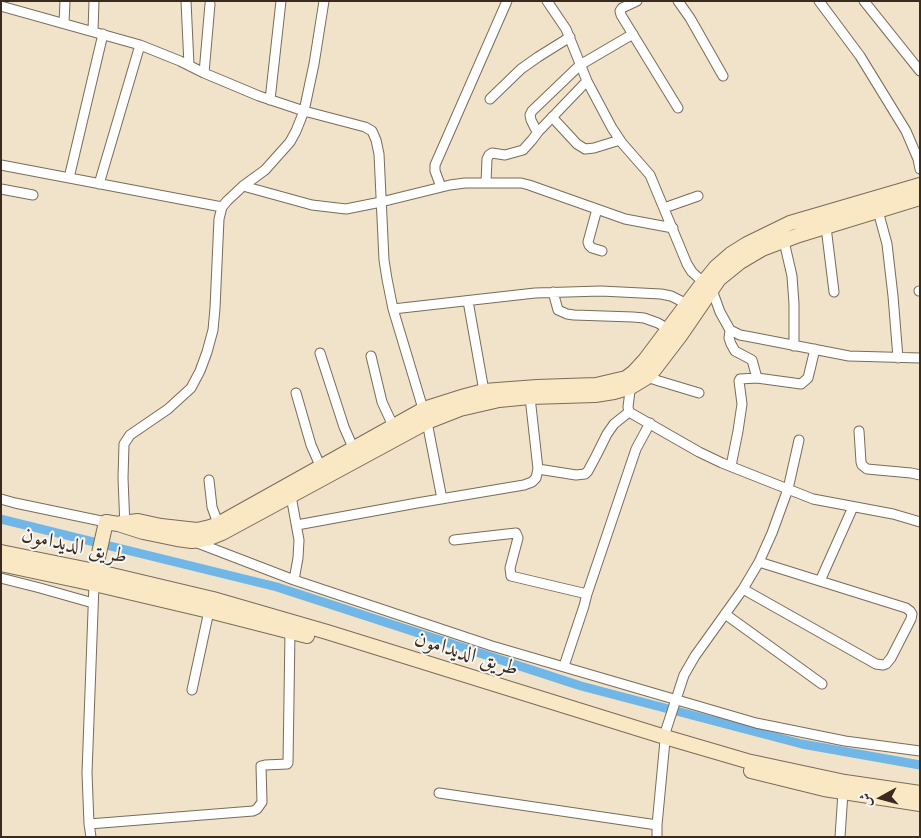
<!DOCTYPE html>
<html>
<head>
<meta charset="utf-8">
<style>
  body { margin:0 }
  #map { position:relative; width:921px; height:838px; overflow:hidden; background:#f0e3c9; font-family:Cardo,Amiri,serif }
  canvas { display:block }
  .frame { position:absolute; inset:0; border:2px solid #3b2a1e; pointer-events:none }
  .north { position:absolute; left:856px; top:773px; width:50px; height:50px; -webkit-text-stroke:4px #f6f6f2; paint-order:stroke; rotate:263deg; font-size:14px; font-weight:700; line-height:20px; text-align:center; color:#3b2a1e }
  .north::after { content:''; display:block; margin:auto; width:18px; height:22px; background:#3b2a1e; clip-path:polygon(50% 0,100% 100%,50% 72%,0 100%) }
</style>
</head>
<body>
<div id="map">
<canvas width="921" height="838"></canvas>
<div class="frame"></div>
<div class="north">ش</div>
</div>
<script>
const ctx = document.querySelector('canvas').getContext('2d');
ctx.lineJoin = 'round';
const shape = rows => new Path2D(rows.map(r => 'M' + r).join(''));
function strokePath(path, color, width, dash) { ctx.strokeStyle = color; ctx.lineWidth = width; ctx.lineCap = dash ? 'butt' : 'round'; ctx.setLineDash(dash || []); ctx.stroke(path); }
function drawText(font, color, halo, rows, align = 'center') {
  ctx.font = font + ' Cardo,Amiri,serif'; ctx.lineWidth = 4; ctx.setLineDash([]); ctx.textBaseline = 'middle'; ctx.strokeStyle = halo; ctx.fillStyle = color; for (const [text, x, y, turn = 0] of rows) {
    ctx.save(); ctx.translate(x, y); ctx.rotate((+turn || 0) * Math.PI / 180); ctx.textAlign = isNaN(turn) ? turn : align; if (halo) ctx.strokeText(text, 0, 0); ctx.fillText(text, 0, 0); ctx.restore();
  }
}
const canal = shape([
  [1,519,94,542],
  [110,546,277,587,581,686,802,744,920,765]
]);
const street = shape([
  [186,1,189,65],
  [547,1,566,29,587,81,612,128,622,143,650,175,687,264,692,272,712,290,720,312,730,330,740,335,751,337,849,356,920,358],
  [637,1,622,8,620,11,621,15,678,108],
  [678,1,690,18,723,76],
  [819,1,860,56,906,131,918,159,920,169],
  [864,1,920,71],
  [1,6,140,45,180,61,204,73,259,96,304,111,365,127,372,131,376,140,379,154,384,260,387,279,393,309,427,422,442,499],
  [64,23,65,1],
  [93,31,94,1],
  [204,73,210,4],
  [490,99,521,69,538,57,570,37],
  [270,100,281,1],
  [552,117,577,144,585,149,594,148,620,140],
  [538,132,535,128,531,120,530,115,532,111,580,65,633,34],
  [1,165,222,207],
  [69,178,103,34],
  [486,182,487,159,489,155,492,153,505,155,523,150,532,140,538,132,587,81],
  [99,184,140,45],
  [243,186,312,205,346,209,381,202,450,185,465,183,521,183,529,185,625,219,673,228],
  [441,187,435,171,435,165,507,1],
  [1,189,33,195],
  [664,208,698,196],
  [597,209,588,242,589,245,592,248,602,251],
  [878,211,887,244,893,296,898,358],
  [826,227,834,292],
  [783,237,792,276,794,304,794,346],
  [919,291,920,291],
  [553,292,558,310,567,314,574,315,633,317,644,318,658,323,671,331],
  [468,301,484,391],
  [393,309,535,293,601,291,661,294,671,296,687,304],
  [730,330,729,338,731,344,735,351,752,360,757,378,801,384,808,378,815,349],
  [320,353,344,427,355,452],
  [371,356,382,402,395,430],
  [645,375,647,377,659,381,699,393],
  [631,383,628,407,629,412,699,452,722,463,813,499,893,514,920,522],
  [296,393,311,445,322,470],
  [859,431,861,462,862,465,867,469,911,473,920,475],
  [731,466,738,431,742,404,739,381,740,379,757,378],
  [538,469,576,475,585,474,588,471,596,456,607,434,614,424,629,412],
  [209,480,212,507,220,529],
  [291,496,299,540,298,558,294,580],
  [1,499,15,503,106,522],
  [297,525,417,503,524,485,532,482,536,478,538,469,530,397],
  [125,527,123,478,124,444,130,435,168,409,191,388,200,371,207,352,213,330,215,308,219,219,222,207,227,201,243,186,265,170,290,142,296,131,304,111,314,64,324,1],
  [454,540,516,533,518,538,510,568,511,576,587,594,584,606,564,666],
  [195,542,294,580,492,646,756,723,845,741,920,751],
  [1,578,40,588,93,603],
  [820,581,853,507],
  [743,589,876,664,883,665,886,664,891,658,911,619,912,614,910,611,906,608,759,562],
  [587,594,636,449,650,423],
  [725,614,822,684],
  [192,690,209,611],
  [439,793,657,825],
  [89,824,253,811,257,809,262,802,261,766,265,765,287,764,288,763,290,632],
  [91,837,89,824,87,773,94,584],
  [657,837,657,825,666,730,684,675,695,656,743,589,759,562,772,533,788,489,799,440],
  [840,837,843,792]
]);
const secondary = shape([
  [121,523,138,521,161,526,197,530,210,527,218,524,424,409,465,396,484,391,537,387,596,385,626,378,634,372,645,360,699,288,716,267,731,254,747,244,790,223,920,185],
  [1,552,95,571,213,599,327,632,665,737,747,761,845,782,920,793],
  [1,564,94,584,209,611,307,636],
  [95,571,106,522,118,524,143,532,177,539,192,541,207,539,222,533,427,422,460,409,499,400,530,397,595,395,614,392,631,387,646,378,654,370,680,336,719,279,740,262,762,249,799,235,920,198],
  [751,771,824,789,920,804]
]);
const streetNames = [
  ["طريق الديدامون",74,547,12],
  ["طريق الديدامون",466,655,17]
];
strokePath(canal, '#70b7e8', 9);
strokePath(street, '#7a6b5a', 11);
strokePath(secondary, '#7a6b5a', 16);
strokePath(street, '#fff', 9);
strokePath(secondary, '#fae7c3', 14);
drawText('21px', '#3b2a1e', '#f6f6f2', streetNames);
</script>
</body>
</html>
